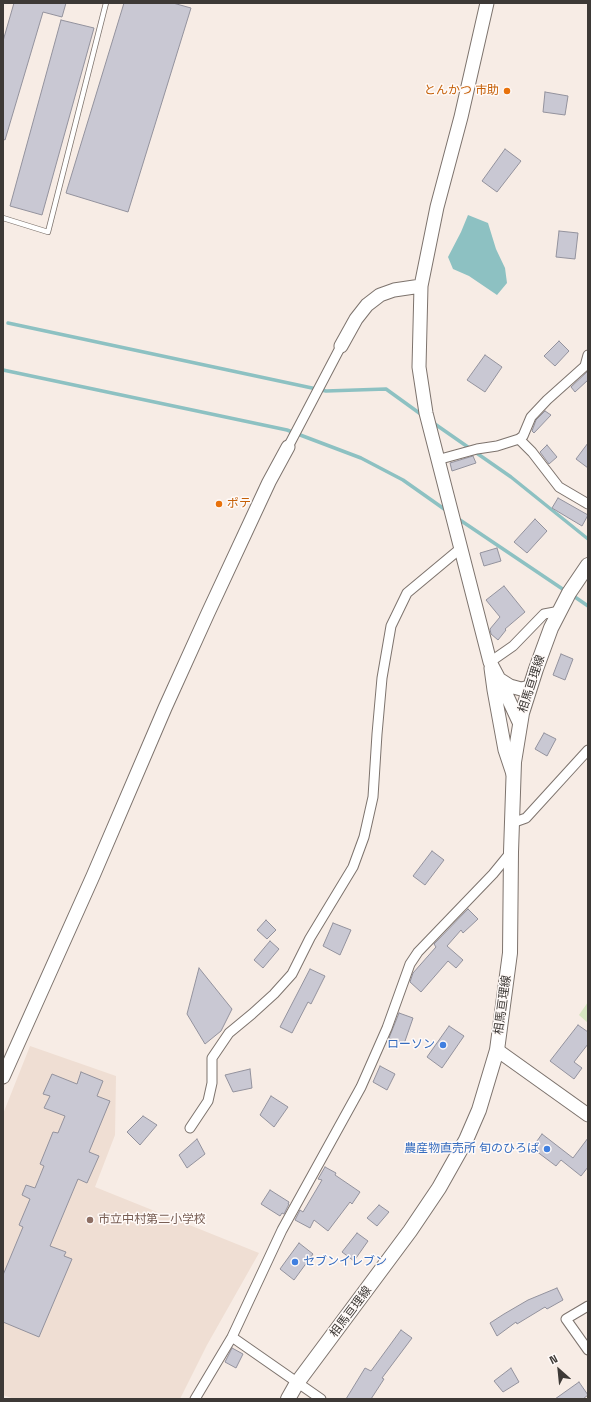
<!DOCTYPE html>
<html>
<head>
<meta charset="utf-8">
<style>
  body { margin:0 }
  #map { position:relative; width:591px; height:1402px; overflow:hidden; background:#f7ece5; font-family:"Space Grotesk",sans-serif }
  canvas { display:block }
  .frame { position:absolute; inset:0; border:4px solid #3d3936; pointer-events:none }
  .north { position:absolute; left:539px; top:1350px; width:40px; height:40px; -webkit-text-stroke:3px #fffaf8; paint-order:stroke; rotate:333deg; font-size:11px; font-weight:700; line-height:16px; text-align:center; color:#3d3936 }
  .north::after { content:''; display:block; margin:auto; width:14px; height:18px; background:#3d3936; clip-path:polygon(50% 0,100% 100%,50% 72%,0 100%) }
</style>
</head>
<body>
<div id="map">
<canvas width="591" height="1402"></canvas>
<div class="frame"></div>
<div class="north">N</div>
</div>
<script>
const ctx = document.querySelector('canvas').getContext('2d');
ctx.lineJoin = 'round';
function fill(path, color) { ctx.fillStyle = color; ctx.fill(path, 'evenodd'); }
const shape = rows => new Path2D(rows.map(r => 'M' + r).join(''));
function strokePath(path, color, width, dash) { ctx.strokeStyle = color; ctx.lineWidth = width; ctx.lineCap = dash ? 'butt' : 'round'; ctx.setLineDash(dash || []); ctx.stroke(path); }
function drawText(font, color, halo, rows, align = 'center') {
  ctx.font = font + ' "Space Grotesk","Noto Sans JP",sans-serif'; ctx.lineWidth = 3; ctx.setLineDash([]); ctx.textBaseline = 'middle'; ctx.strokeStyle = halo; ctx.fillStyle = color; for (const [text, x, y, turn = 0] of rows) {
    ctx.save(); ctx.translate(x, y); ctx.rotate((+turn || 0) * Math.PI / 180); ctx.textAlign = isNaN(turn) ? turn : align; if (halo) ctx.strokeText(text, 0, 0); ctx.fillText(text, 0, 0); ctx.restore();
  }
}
const built = shape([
  [30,1046,116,1076,115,1135,95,1187,259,1253,207,1345,180,1399,14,1399,3,1395,3,1114]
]);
const green = shape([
  [588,1002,588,1023,579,1015]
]);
const water = shape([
  [468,215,488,223,496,249,505,268,507,283,497,295,469,276,453,269,448,257,461,232]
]);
const stream = shape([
  [8,323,326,391,386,389,422,415],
  [3,370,287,430,361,458,403,480,447,511],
  [432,422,511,477,588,539],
  [457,518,567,592],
  [572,595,588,606]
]);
const building = shape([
  [14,3,66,3,62,17,43,12,5,140,3,139,3,41,14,3],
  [124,3,173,3,191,8,128,212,66,193,124,3],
  [61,20,94,28,42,215,10,206,61,20],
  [545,92,568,96,565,115,543,112,545,92],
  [505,149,521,161,497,192,482,181,505,149],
  [559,231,578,233,575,259,556,257,559,231],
  [559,341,569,351,555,366,544,356,559,341],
  [485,355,502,367,485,392,467,380,485,355],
  [588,371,588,380,575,392,571,387,588,371],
  [545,411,551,415,534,433,532,431,536,420,545,411],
  [588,443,588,468,576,459,588,443],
  [547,445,557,457,549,464,540,452,547,445],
  [473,456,476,463,452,471,450,463,473,456],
  [558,498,588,515,582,526,552,508,558,498],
  [535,519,547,531,527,553,514,542,535,519],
  [497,548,501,561,484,566,480,553,497,548],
  [504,586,525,612,505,629,506,630,498,640,491,634,490,629,500,617,486,600,504,586],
  [561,654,573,659,565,680,553,675,561,654],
  [544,733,556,739,547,756,535,749,544,733],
  [432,851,444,860,425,885,413,876,432,851],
  [468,909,478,919,463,933,461,930,447,946,463,960,456,968,448,961,421,992,410,982,413,973,436,947,434,944,468,909],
  [266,920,276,930,267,939,257,930,266,920],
  [333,923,351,930,340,955,323,946,333,923],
  [270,941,279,949,263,968,254,960,270,941],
  [199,968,232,1009,221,1031,205,1044,187,1014,199,968],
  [310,969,325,976,311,1004,308,1002,292,1033,280,1027,310,969],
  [399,1013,413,1018,404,1044,389,1038,399,1013],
  [578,1025,588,1032,588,1044,574,1062,582,1068,574,1079,550,1061,578,1025],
  [449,1026,464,1036,442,1068,427,1057,449,1026],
  [380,1066,395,1074,387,1090,373,1082,380,1066],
  [250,1069,252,1088,233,1092,225,1075,250,1069],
  [81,1072,103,1081,97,1096,110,1101,89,1152,99,1156,87,1183,78,1179,50,1246,66,1252,64,1256,72,1259,39,1337,3,1322,3,1275,23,1227,19,1225,30,1199,22,1195,26,1185,35,1188,44,1166,40,1164,53,1132,58,1133,65,1116,44,1108,50,1096,43,1094,52,1074,77,1084,81,1072],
  [271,1096,288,1107,274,1127,260,1115,271,1096],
  [143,1116,157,1125,140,1145,127,1132,143,1116],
  [542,1134,573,1158,588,1138,588,1167,581,1176,561,1160,556,1166,532,1148,542,1134],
  [197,1139,205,1154,187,1168,179,1155,197,1139],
  [325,1167,336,1173,335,1175,360,1192,352,1204,350,1202,328,1231,314,1220,310,1228,295,1220,300,1210,303,1212,322,1180,318,1179,325,1167],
  [270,1190,289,1202,288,1204,289,1204,284,1214,282,1213,280,1216,261,1204,270,1190],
  [379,1205,389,1212,377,1226,367,1218,379,1205],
  [357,1233,368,1241,354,1261,342,1252,357,1233],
  [299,1243,313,1254,294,1280,280,1269,299,1243],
  [557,1288,563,1300,547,1309,545,1307,517,1324,516,1322,497,1336,490,1323,504,1314,528,1300,557,1288],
  [401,1330,412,1338,382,1378,384,1379,371,1399,346,1399,365,1368,371,1371,401,1330],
  [232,1348,243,1354,236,1368,225,1362,232,1348],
  [511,1368,519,1382,503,1392,494,1381,511,1368],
  [579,1382,588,1395,583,1399,555,1399,579,1382]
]);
const lane = shape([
  [3,218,48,232,106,3]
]);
const street = shape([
  [519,439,532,452,559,487,588,504],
  [288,447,341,346],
  [437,460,477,449,497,446,519,439,523,436,531,417,547,400,585,366,588,355],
  [490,662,513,646,544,614,560,611],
  [512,823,526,818,588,750],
  [190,1128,208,1101,212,1083,212,1058,229,1033,252,1014,274,994,292,974,310,938,353,867,364,837,373,797,377,734,382,678,391,626,407,593,461,548],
  [588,1306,566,1319,588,1350],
  [232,1337,321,1399],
  [195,1399,232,1337,282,1230,361,1087,387,1028,410,964,418,952,493,874,511,852]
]);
const secondary = shape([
  [421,286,419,367,426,413,490,662,499,679,510,686,521,689,530,687],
  [341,346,356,319,367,305,380,295,394,290,421,286,437,207,461,117,487,3],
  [491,668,494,690,505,750,513,774],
  [499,679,520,724],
  [497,1050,588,1115],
  [3,1077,93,876,165,708,208,613,269,482,288,447]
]);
const primary = shape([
  [288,1399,297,1383,410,1231,439,1188,466,1140,479,1110,497,1050,510,953,511,852,514,762,522,713,536,669,551,628,569,593,588,565]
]);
const markers = [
  [507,91,4,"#e8710a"],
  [219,504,4,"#e8710a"],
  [443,1045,4,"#3f7fe0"],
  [547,1149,4,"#3f7fe0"],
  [90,1220,4,"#8d6e63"],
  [295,1262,4,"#3f7fe0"]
];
const foodNames = [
  ["とんかつ 市助",499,91],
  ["ポテ",227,504,"left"]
];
const streetNames = [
  ["相馬亘理線",532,684,-72],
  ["相馬亘理線",503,1005,-82],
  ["相馬亘理線",351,1312,-53]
];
const shopNames = [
  ["ローソン",435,1045],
  ["農産物直売所 旬のひろば",539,1149],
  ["セブンイレブン",303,1262,"left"]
];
const educationNames = [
  ["市立中村第二小学校",98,1220]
];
fill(built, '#efded3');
fill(green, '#d7e6c1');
fill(water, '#8dc1c2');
strokePath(stream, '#8dc1c2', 3.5);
fill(building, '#c9c8d3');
strokePath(building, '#93929d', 1);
strokePath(lane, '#7d736d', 6);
strokePath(street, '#7d736d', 11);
strokePath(secondary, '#7d736d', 15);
strokePath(primary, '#7d736d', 16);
strokePath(lane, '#fff', 4.5);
strokePath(street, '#fff', 9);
strokePath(secondary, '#fff', 13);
strokePath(primary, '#fff', 14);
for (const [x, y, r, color] of markers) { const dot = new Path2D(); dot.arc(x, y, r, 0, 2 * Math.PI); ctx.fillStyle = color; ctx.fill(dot); strokePath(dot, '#fffaf8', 1.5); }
drawText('12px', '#c56008', '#fffaf8', foodNames, 'right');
drawText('12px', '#3d3936', '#fffaf8', streetNames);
drawText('12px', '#366cbe', '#fffaf8', shopNames, 'right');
drawText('12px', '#785e54', '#fffaf8', educationNames, 'left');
</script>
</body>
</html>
